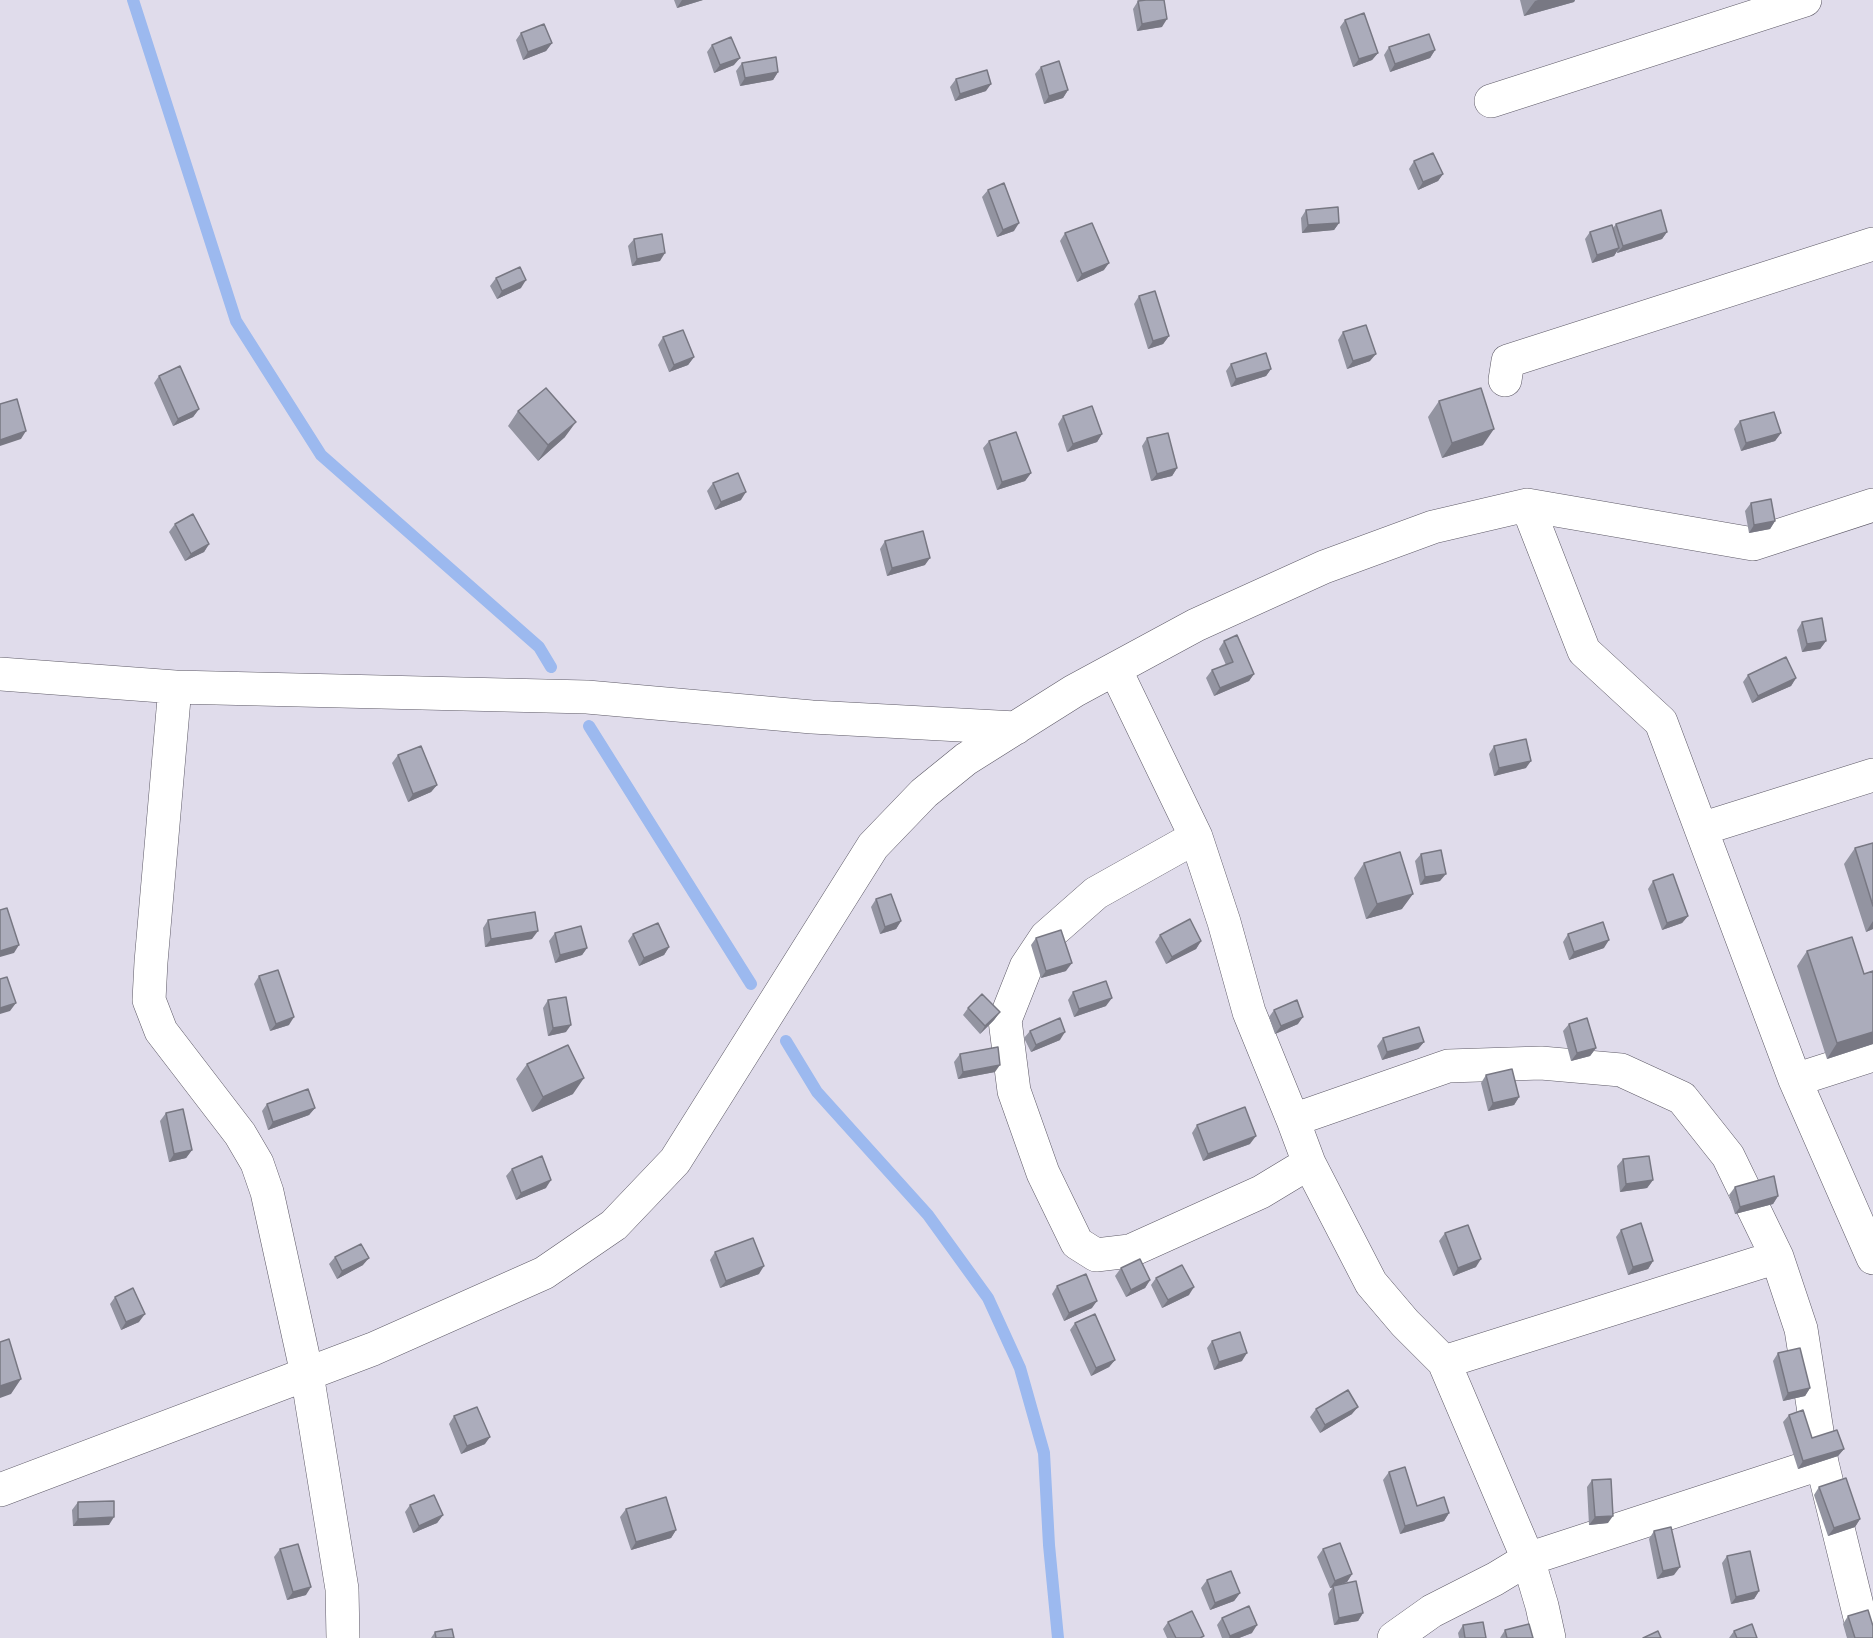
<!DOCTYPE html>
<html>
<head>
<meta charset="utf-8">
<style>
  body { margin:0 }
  canvas { display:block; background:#e0dceb }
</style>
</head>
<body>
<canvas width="1873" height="1638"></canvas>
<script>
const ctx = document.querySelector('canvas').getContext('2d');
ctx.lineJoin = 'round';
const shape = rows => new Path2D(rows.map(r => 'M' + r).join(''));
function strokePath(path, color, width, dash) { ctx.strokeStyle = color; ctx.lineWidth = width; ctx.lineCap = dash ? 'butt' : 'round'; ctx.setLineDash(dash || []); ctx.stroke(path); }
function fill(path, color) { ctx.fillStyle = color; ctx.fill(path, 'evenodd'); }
const stream = shape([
  [133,0,236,321,321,455,539,647,551,667],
  [589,726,751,984],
  [786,1041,817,1092,928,1215,988,1298,1020,1368,1044,1453,1049,1545,1058,1638]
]);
const minor = shape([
  [1491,101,1805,0],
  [1505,380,1508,361,1873,244],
  [1527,505,1584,651,1661,722,1795,1080,1873,1258],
  [1115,669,1196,837,1224,922,1249,1012,1293,1120,1309,1163,1371,1283,1405,1323,1444,1362,1528,1559,1542,1606,1549,1638],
  [0,674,175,687,587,697,812,717,1016,728],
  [175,687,151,962,149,1000,161,1031,240,1134,257,1163,267,1192,307,1374,342,1589,343,1638],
  [1701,829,1873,775],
  [1196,837,1096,893,1046,937,1026,967,1005,1020,1014,1091,1043,1173,1077,1243,1096,1255,1130,1251,1261,1192,1309,1163],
  [1795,1080,1873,1055],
  [1293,1120,1448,1066,1541,1063,1621,1070,1682,1098,1728,1156,1777,1257,1801,1329,1822,1463,1865,1638],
  [1444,1362,1777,1257],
  [0,1490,373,1349,544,1273,614,1225,675,1161,873,846,924,793,966,759,1074,691,1196,625,1324,567,1433,527,1527,505,1753,544,1873,505],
  [1394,1638,1432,1611,1495,1579,1528,1559,1822,1463]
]);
const wall = shape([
  [674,0,703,0,677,8],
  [1520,0,1575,0,1574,2,1524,16],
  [1138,1,1162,27,1137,31,1133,9],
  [1345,20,1378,53,1372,60,1353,67,1340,27],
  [521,33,552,43,546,51,523,60,516,40],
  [712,45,734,65,714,73,707,52],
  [1389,47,1435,50,1430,58,1390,72,1384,55],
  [742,63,778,72,773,80,740,86,736,71],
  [1041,67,1068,90,1063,98,1044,104,1035,74],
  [956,79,986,91,955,101,950,87],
  [1414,161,1443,174,1438,181,1418,190,1409,169],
  [988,190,1014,231,997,237,982,197],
  [1306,210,1339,223,1334,230,1302,233,1301,218],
  [1616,224,1667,232,1662,239,1617,253,1617,251,1614,256,1592,263,1585,239,1590,232,1613,228],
  [1065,233,1104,270,1077,282,1060,241],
  [634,239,660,261,632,266,628,246],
  [496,278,521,288,497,299,490,286],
  [1139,296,1169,336,1163,344,1148,349,1134,304],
  [1343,332,1370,361,1347,369,1338,340],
  [663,337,694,357,688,365,669,372,658,345],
  [1231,364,1271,369,1266,376,1231,387,1226,371],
  [159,376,199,409,193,417,173,426,154,383],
  [1439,401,1483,445,1442,458,1428,417],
  [518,411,565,437,538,461,508,426],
  [1063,416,1102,434,1097,442,1067,452,1058,424],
  [1740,421,1781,433,1775,441,1741,451,1734,429],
  [1147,438,1177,468,1172,476,1151,481,1142,446],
  [989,441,1031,473,1025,481,997,490,983,448],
  [713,483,741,500,715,510,707,491],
  [1751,503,1775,521,1770,529,1749,533,1745,511],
  [175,524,209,544,204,552,185,561,169,532],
  [885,541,925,565,887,576,880,549],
  [1802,622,1826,641,1820,649,1802,652,1797,630],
  [1224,641,1254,674,1249,681,1214,696,1206,678,1212,670,1226,665,1219,649],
  [1748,675,1796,678,1791,686,1752,703,1743,682],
  [1494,746,1526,768,1494,776,1489,754],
  [398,755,437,785,431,792,408,802,392,763],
  [1873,843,1873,929,1866,932,1844,864,1855,848],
  [1421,854,1440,881,1420,885,1415,861],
  [1364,863,1402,909,1366,919,1354,878],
  [1653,881,1688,916,1682,923,1662,930,1648,889],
  [876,899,901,921,896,929,880,934,871,907],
  [488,920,532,939,485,947,483,928],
  [555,933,587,948,582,955,555,963,549,941],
  [633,934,669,947,664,955,639,966,628,941],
  [1568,934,1604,948,1569,960,1563,942],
  [1160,935,1201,941,1196,949,1166,964,1155,942],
  [1036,938,1066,971,1041,978,1031,945],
  [1807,951,1864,974,1873,1044,1827,1059,1797,966],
  [259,976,289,1025,270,1031,254,984],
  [1073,992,1106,1006,1074,1017,1068,1000],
  [548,1000,566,1032,548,1036,543,1008],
  [968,1008,1000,1012,994,1020,980,1034,963,1015],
  [1274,1010,1298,1024,1275,1034,1269,1017],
  [1569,1024,1596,1048,1590,1056,1571,1061,1563,1031],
  [1030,1031,1060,1040,1031,1052,1024,1038],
  [1383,1038,1424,1042,1418,1049,1382,1060,1377,1046],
  [960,1054,995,1072,958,1079,954,1062],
  [527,1064,573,1094,532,1112,516,1079],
  [1486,1075,1519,1097,1514,1105,1488,1111,1481,1083],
  [267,1104,315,1108,309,1115,268,1130,262,1111],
  [166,1113,192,1150,186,1158,169,1162,160,1121],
  [1197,1125,1250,1144,1203,1161,1192,1133],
  [1623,1159,1653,1180,1647,1188,1620,1192,1617,1166],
  [512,1169,546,1188,516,1200,506,1176],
  [1735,1187,1778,1196,1773,1204,1735,1214,1729,1195],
  [1621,1230,1653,1261,1648,1269,1628,1275,1616,1237],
  [1445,1233,1476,1267,1453,1276,1439,1241],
  [715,1252,759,1274,720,1288,710,1260],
  [335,1257,363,1265,337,1279,329,1264],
  [1121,1268,1150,1280,1145,1288,1126,1297,1115,1276],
  [1156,1278,1189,1295,1162,1308,1151,1285],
  [1057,1286,1092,1308,1064,1321,1052,1294],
  [115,1297,139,1322,121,1330,110,1304],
  [1075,1323,1115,1360,1109,1367,1091,1376,1070,1330],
  [1212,1341,1242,1361,1214,1370,1207,1348],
  [1778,1353,1810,1388,1805,1396,1783,1401,1773,1361],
  [1316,1409,1352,1414,1320,1433,1310,1417],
  [1789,1415,1812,1438,1844,1449,1838,1456,1798,1469,1783,1422],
  [454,1416,485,1444,461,1454,449,1424],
  [1389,1472,1417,1506,1449,1513,1444,1521,1400,1534,1383,1480],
  [1592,1480,1608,1523,1589,1525,1587,1487],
  [1819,1487,1860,1519,1855,1527,1828,1536,1814,1495],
  [78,1502,109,1525,73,1526,72,1510],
  [410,1505,443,1515,437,1523,413,1533,405,1512],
  [626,1509,676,1530,671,1538,631,1550,620,1517],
  [1654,1531,1674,1575,1657,1579,1649,1539],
  [280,1549,306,1595,287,1600,274,1557],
  [1323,1549,1352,1574,1347,1582,1339,1585,1363,1613,1358,1621,1334,1625,1328,1594,1332,1588,1330,1588,1317,1557],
  [1727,1556,1759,1591,1754,1599,1731,1604,1722,1563],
  [1207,1580,1240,1593,1234,1601,1210,1610,1201,1588],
  [1848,1616,1873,1638,1847,1638,1843,1624],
  [1222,1618,1252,1633,1239,1638,1222,1638,1217,1625],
  [1168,1622,1203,1638,1167,1638,1163,1629],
  [1463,1625,1486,1638,1459,1638,1458,1633],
  [1505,1630,1533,1638,1500,1638],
  [1734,1631,1757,1638,1729,1638],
  [435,1632,454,1638,431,1638]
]);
const shadedWall = shape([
  [682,0,703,0,677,8],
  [1538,0,1575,0,1574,2,1524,16,1535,1],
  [1167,19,1162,27,1137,31,1142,24],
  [552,43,546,51,523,60,528,52],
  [1435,50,1430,58,1390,72,1395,64],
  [1378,53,1372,60,1353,67,1359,59],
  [740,58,734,65,714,73,720,65],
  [778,72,773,80,740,86,745,78],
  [991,84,986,91,955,101,960,94],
  [1068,90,1063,98,1044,104,1049,96],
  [1443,174,1438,181,1418,190,1423,182],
  [1019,223,1014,231,997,237,1003,230],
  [1339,223,1334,230,1302,233,1308,225],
  [1667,232,1662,239,1617,253,1623,246],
  [1619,248,1614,256,1592,263,1597,255],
  [665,253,660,261,632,266,637,259],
  [1109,263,1104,270,1077,282,1082,274],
  [526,280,521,288,497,299,502,291],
  [1169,336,1163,344,1148,349,1153,341],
  [1376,354,1370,361,1347,369,1353,361],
  [694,357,688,365,669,372,674,365],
  [1271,369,1266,376,1231,387,1236,379],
  [199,409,193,417,173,426,178,419],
  [576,422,565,437,538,461,548,445],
  [1494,429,1483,445,1442,458,1452,443],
  [26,431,21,439,0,446,0,440],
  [1781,433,1775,441,1741,451,1746,443],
  [1102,434,1097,442,1067,452,1073,444],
  [1177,468,1172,476,1151,481,1157,474],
  [1031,473,1025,481,997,490,1002,482],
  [746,492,741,500,715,510,721,502],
  [1775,521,1770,529,1749,533,1754,525],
  [209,544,204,552,185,561,191,554],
  [930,558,925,565,887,576,892,568],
  [1826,641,1820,649,1802,652,1807,644],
  [1254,674,1249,681,1214,696,1220,688],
  [1796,678,1791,686,1752,703,1758,696],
  [1531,761,1526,768,1494,776,1499,768],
  [437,785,431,792,408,802,413,794],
  [1446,874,1440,881,1420,885,1425,877],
  [1413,894,1402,909,1366,919,1377,904],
  [1688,916,1682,923,1662,930,1667,923],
  [901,921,896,929,880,934,885,927],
  [1873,921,1873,929,1866,932],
  [538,931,532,939,485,947,491,939],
  [1609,940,1604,948,1569,960,1574,952],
  [1201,941,1196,949,1166,964,1172,957],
  [19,945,14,953,0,957,0,951],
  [669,947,664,955,639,966,644,958],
  [587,948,582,955,555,963,560,955],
  [1072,963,1066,971,1041,978,1046,971],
  [1112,998,1106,1006,1074,1017,1079,1009],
  [16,1003,10,1011,0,1014,0,1008],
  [1000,1012,994,1020,980,1034,985,1026],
  [294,1017,289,1025,270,1031,276,1024],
  [1303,1017,1298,1024,1275,1034,1281,1026],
  [571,1025,566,1032,548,1036,553,1028],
  [1065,1032,1060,1040,1031,1052,1036,1045],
  [1873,1032,1873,1044,1827,1059,1837,1043],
  [1424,1042,1418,1049,1382,1060,1387,1052],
  [1596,1048,1590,1056,1571,1061,1577,1053],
  [1000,1065,995,1072,958,1079,963,1072],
  [584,1078,573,1094,532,1112,543,1097],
  [1519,1097,1514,1105,1488,1111,1493,1103],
  [315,1108,309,1115,268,1130,273,1122],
  [1256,1136,1250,1144,1203,1161,1208,1154],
  [192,1150,186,1158,169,1162,174,1154],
  [551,1180,546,1188,516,1200,521,1193],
  [1653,1180,1647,1188,1620,1192,1626,1184],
  [1778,1196,1773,1204,1735,1214,1740,1207],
  [369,1258,363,1265,337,1279,342,1271],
  [1481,1259,1476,1267,1453,1276,1458,1268],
  [1653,1261,1648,1269,1628,1275,1633,1267],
  [764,1266,759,1274,720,1288,726,1281],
  [1150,1280,1145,1288,1126,1297,1131,1290],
  [1194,1287,1189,1295,1162,1308,1168,1300],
  [1097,1301,1092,1308,1064,1321,1069,1313],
  [145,1314,139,1322,121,1330,126,1322],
  [1247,1353,1242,1361,1214,1370,1219,1362],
  [1115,1360,1109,1367,1091,1376,1096,1368],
  [21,1379,11,1394,0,1398,0,1386],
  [1810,1388,1805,1396,1783,1401,1788,1393],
  [1358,1407,1352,1414,1320,1433,1325,1425],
  [490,1437,485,1444,461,1454,467,1446],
  [1844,1449,1838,1456,1798,1469,1803,1461],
  [1449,1513,1444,1521,1400,1534,1405,1526],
  [443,1515,437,1523,413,1533,419,1526],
  [1613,1516,1608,1523,1589,1525,1595,1517],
  [114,1517,109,1525,73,1526,78,1519],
  [1860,1519,1855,1527,1828,1536,1834,1528],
  [676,1530,671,1538,631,1550,636,1542],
  [1680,1567,1674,1575,1657,1579,1663,1571],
  [1352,1574,1347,1582,1330,1588,1335,1581],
  [311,1587,306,1595,287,1600,293,1592],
  [1759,1591,1754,1599,1731,1604,1736,1597],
  [1240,1593,1234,1601,1210,1610,1215,1603],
  [1363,1613,1358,1621,1334,1625,1339,1618],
  [1257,1625,1252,1633,1239,1638,1229,1638,1230,1636]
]);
const building = shape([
  [1146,0,1164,0,1167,19,1142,24,1138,1,1146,0],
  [1364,13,1378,53,1359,59,1345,20,1364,13],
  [544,24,552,43,528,52,521,33,544,24],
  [1429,34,1435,50,1395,64,1389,47,1429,34],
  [731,37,740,58,720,65,712,45,731,37],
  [776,57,778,72,745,78,742,63,776,57],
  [1059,61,1068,90,1049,96,1041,67,1059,61],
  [987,70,991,84,960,94,956,79,987,70],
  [1433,153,1443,174,1423,182,1414,161,1433,153],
  [1004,183,1019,223,1003,230,988,190,1004,183],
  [1338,207,1339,223,1308,225,1306,210,1338,207],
  [1661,210,1667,232,1623,246,1616,224,1661,210],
  [1092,223,1109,263,1082,274,1065,233,1092,223],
  [1612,225,1619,248,1597,255,1590,232,1612,225],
  [662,234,665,253,637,259,634,239,662,234],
  [520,267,526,280,502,291,496,278,520,267],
  [1155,291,1169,336,1153,341,1139,296,1155,291],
  [1366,325,1376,354,1353,361,1343,332,1366,325],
  [683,330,694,357,674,365,663,337,683,330],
  [1266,353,1271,369,1236,379,1231,364,1266,353],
  [180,366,199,409,178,419,159,376,180,366],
  [546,388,576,422,548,445,518,411,546,388],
  [1481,388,1494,429,1452,443,1439,401,1481,388],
  [17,399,26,431,0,440,0,404,17,399],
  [1092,406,1102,434,1073,444,1063,416,1092,406],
  [1774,412,1781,433,1746,443,1740,421,1774,412],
  [1016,432,1031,473,1002,482,989,441,1016,432],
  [1168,433,1177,468,1157,474,1147,438,1168,433],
  [738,473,746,492,721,502,713,483,738,473],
  [1771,499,1775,521,1754,525,1751,503,1771,499],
  [193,514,209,544,191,554,175,524,193,514],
  [923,531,930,558,892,568,885,541,923,531],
  [1822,618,1826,641,1807,644,1802,622,1822,618],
  [1237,635,1254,674,1220,688,1212,670,1233,662,1224,641,1237,635],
  [1786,657,1796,678,1758,696,1748,675,1786,657],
  [1526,739,1531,761,1499,768,1494,746,1526,739],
  [421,746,437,785,413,794,398,755,421,746],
  [1873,843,1873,906,1855,848,1873,843],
  [1441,850,1446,874,1425,877,1421,854,1441,850],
  [1400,852,1413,894,1377,904,1364,863,1400,852],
  [1673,874,1688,916,1667,923,1653,881,1673,874],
  [891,894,901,921,885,927,876,899,891,894],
  [7,908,19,945,0,951,0,910,7,908],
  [535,912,538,931,491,939,488,920,535,912],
  [1190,919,1201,941,1172,957,1160,935,1190,919],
  [1603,922,1609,940,1574,952,1568,934,1603,922],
  [658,923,669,947,644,958,633,934,658,923],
  [581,926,587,948,560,955,555,933,581,926],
  [1061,930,1072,963,1046,971,1036,938,1061,930],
  [1852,937,1864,974,1873,971,1873,1032,1837,1043,1807,951,1852,937],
  [278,970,294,1017,276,1024,259,976,278,970],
  [7,977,16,1003,0,1008,0,979,7,977],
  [1106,981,1112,998,1079,1009,1073,992,1106,981],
  [982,994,1000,1012,985,1026,968,1008,982,994],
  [566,997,571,1025,553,1028,548,1000,566,997],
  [1297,1000,1303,1017,1281,1026,1274,1010,1297,1000],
  [1060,1018,1065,1032,1036,1045,1030,1031,1060,1018],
  [1587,1018,1596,1048,1577,1053,1569,1024,1587,1018],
  [1419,1027,1424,1042,1387,1052,1383,1038,1419,1027],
  [568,1045,584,1078,543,1097,527,1064,568,1045],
  [998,1047,1000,1065,963,1072,960,1054,998,1047],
  [1512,1069,1519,1097,1493,1103,1486,1075,1512,1069],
  [308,1089,315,1108,273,1122,267,1104,308,1089],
  [1245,1107,1256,1136,1208,1154,1197,1125,1245,1107],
  [183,1109,192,1150,174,1154,166,1113,183,1109],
  [542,1156,551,1180,521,1193,512,1169,542,1156],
  [1649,1156,1653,1180,1626,1184,1623,1159,1649,1156],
  [1774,1176,1778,1196,1740,1207,1735,1187,1774,1176],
  [1641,1223,1653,1261,1633,1267,1621,1230,1641,1223],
  [1468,1225,1481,1259,1458,1268,1445,1233,1468,1225],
  [753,1238,764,1266,726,1281,715,1252,753,1238],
  [361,1244,369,1258,342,1271,335,1257,361,1244],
  [1140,1259,1150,1280,1131,1290,1121,1268,1140,1259],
  [1182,1265,1194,1287,1168,1300,1156,1278,1182,1265],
  [1086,1274,1097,1301,1069,1313,1057,1286,1086,1274],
  [133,1288,145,1314,126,1322,115,1297,133,1288],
  [1095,1314,1115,1360,1096,1368,1075,1323,1095,1314],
  [1240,1332,1247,1353,1219,1362,1212,1341,1240,1332],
  [9,1339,21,1379,0,1386,0,1342,9,1339],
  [1800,1348,1810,1388,1788,1393,1778,1353,1800,1348],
  [1348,1390,1358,1407,1325,1425,1316,1409,1348,1390],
  [477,1407,490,1437,467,1446,454,1416,477,1407],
  [1803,1410,1812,1438,1837,1430,1844,1449,1803,1461,1789,1415,1803,1410],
  [1405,1467,1417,1506,1444,1497,1449,1513,1405,1526,1389,1472,1405,1467],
  [1846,1478,1860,1519,1834,1528,1819,1487,1846,1478],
  [1611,1479,1613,1516,1595,1517,1592,1480,1611,1479],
  [434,1495,443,1515,419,1526,410,1505,434,1495],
  [666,1497,676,1530,636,1542,626,1509,666,1497],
  [114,1501,114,1517,78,1519,78,1502,114,1501],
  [1671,1527,1680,1567,1663,1571,1654,1531,1671,1527],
  [1340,1543,1352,1574,1335,1581,1323,1549,1340,1543],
  [298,1544,311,1587,293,1592,280,1549,298,1544],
  [1750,1551,1759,1591,1736,1597,1727,1556,1750,1551],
  [1231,1571,1240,1593,1215,1603,1207,1580,1231,1571],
  [1356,1581,1363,1613,1339,1618,1333,1586,1356,1581],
  [1249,1606,1257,1625,1230,1636,1222,1618,1249,1606],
  [1868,1610,1873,1626,1873,1638,1855,1638,1848,1616,1868,1610],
  [1192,1611,1204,1636,1200,1638,1176,1638,1168,1622,1192,1611],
  [1483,1622,1486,1638,1465,1638,1463,1625,1483,1622],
  [1529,1624,1533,1638,1507,1638,1505,1630,1529,1624],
  [1752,1624,1757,1638,1737,1638,1734,1631,1752,1624],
  [452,1629,454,1638,436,1638,435,1632,452,1629],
  [1658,1631,1661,1638,1643,1638,1658,1631]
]);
strokePath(stream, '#9cb9ef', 12);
strokePath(minor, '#5e5a67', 34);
strokePath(minor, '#fff', 33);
fill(wall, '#9394a1');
fill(shadedWall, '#787883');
fill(building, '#abacbb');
strokePath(building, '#787883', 1.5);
</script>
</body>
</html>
